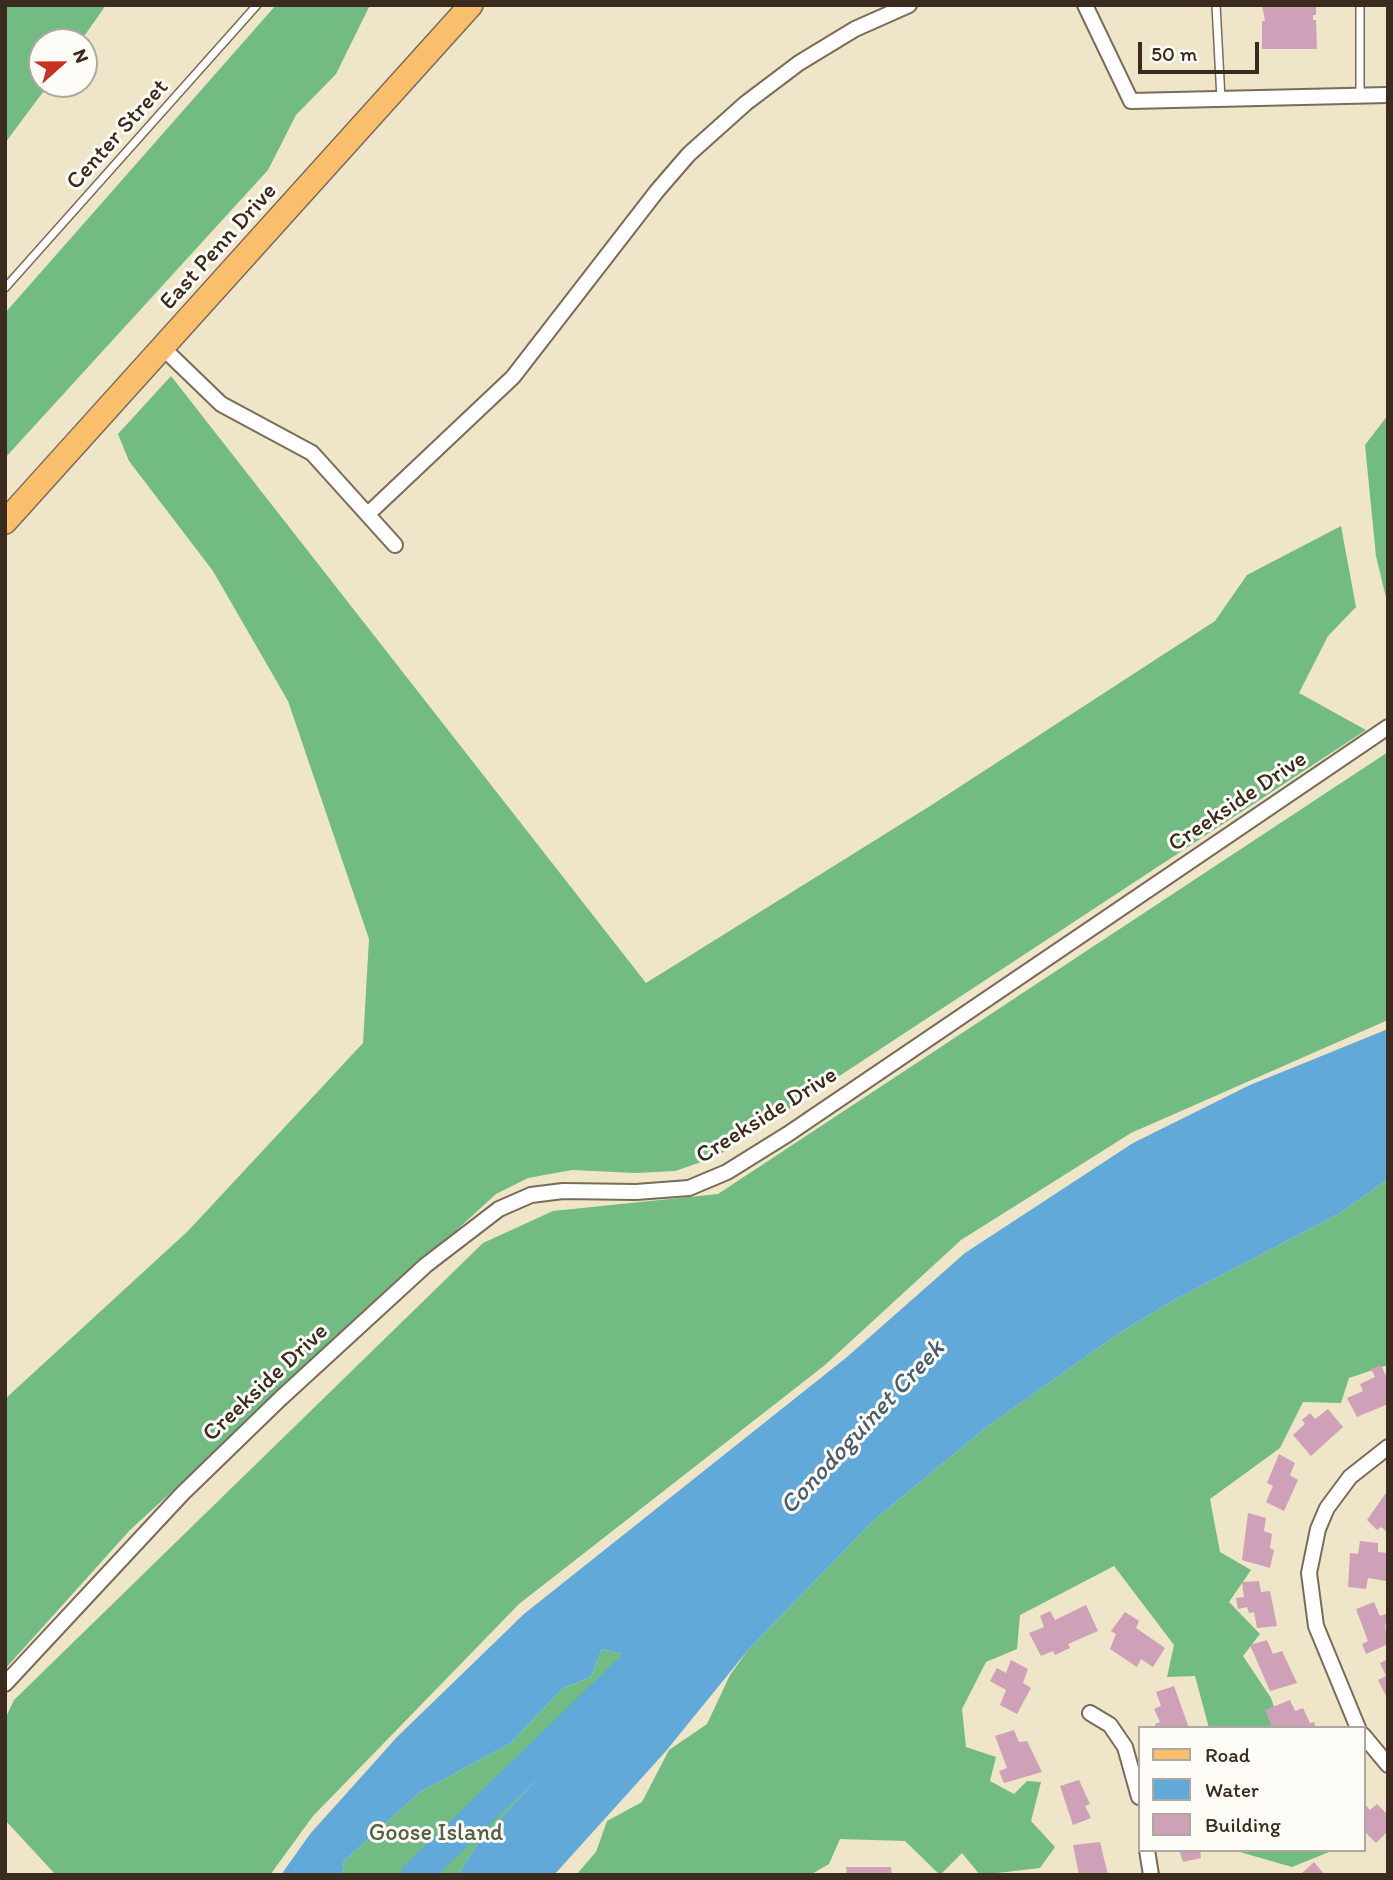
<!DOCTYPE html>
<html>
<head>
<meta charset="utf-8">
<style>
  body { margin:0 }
  #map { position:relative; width:1393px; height:1880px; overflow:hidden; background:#efe5c8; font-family:Itim,sans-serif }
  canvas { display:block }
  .frame { position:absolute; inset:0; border:7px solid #3b2a1e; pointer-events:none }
  .legend { position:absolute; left:1138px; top:1726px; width:228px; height:126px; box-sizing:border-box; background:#fdfcf7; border:2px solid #afa8a0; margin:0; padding:9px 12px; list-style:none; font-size:21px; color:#3b2a1e }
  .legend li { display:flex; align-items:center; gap:14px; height:35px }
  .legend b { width:35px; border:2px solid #afa8a0 }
  .north { position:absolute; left:28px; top:28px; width:70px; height:70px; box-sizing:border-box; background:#fdfcf7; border:2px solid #afa8a0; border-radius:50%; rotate:69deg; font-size:19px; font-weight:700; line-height:28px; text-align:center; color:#3b2a1e }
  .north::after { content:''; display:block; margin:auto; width:24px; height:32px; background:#c8321e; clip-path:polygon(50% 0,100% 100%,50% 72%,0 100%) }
  .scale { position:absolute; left:1138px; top:42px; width:121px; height:32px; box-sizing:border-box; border:4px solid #3b2a1e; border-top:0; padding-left:9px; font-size:21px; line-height:24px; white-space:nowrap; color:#3b2a1e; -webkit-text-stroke:5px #fdfcf7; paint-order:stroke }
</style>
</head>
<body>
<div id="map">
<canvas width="1393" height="1880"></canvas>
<div class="frame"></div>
<ul class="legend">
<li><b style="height:9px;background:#f9bf6d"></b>Road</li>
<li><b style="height:19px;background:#60a9d8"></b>Water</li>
<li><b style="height:19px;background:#cfa1b8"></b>Building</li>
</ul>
<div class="north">N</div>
<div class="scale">50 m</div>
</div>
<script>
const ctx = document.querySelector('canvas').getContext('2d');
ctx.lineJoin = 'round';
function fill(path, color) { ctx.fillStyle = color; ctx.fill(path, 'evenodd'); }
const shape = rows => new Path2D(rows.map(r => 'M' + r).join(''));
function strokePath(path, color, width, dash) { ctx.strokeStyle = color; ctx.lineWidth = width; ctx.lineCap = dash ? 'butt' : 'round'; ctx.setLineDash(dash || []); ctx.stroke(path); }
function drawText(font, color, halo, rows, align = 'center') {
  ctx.font = font + ' Itim,sans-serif'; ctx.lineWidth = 6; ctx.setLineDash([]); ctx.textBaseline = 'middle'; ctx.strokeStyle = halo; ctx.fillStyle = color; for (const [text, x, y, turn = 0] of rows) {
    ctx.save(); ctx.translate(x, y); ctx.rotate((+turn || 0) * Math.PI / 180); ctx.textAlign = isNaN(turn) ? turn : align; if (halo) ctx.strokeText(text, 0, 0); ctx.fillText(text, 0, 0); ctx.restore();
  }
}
const forest = shape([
  [5,5,106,5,80,42,42,42,42,84,49,84,5,143],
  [276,5,370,5,336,74,296,115,268,170,5,458,5,313],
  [171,376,646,983,930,806,1215,621,1247,575,1341,526,1356,607,1328,636,1299,693,1366,730,716,1157,675,1171,636,1173,572,1170,528,1178,496,1194,130,1530,5,1669,5,1399,188,1231,363,1043,369,939,288,701,213,571,129,461,118,434],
  [1388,415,1388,606,1376,556,1365,445],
  [1388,752,1388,1020,1131,1133,961,1240,825,1365,519,1604,313,1816,270,1875,56,1875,5,1820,5,1719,14,1700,483,1243,553,1211,718,1194],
  [1388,1179,1388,1365,1349,1378,1341,1403,1303,1402,1280,1448,1210,1499,1220,1552,1251,1570,1229,1602,1260,1634,1243,1656,1271,1698,1281,1728,1209,1728,1195,1676,1167,1677,1174,1645,1114,1566,1020,1615,1017,1649,986,1662,962,1709,966,1747,996,1757,990,1781,1014,1794,1027,1781,1041,1782,1031,1821,1055,1847,1040,1868,980,1875,962,1853,940,1875,905,1841,840,1839,829,1864,810,1875,576,1875,596,1852,607,1821,642,1802,669,1750,707,1724,730,1675,748,1650,874,1520,988,1426,1118,1334,1174,1300,1340,1213],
  [602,1649,625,1655,633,1674,478,1843,458,1875,342,1875,344,1861,420,1792,511,1743,563,1688,591,1677],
  [1233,1850,1334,1850,1292,1867]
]);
const water = shape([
  [1388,1029,1388,1179,1340,1213,1174,1300,1118,1334,988,1426,874,1520,748,1650,666,1751,554,1875,458,1875,478,1843,633,1674,625,1655,602,1649,591,1677,563,1688,511,1743,420,1792,344,1861,342,1875,281,1875,310,1834,397,1737,524,1614,847,1357,965,1253,1133,1143,1250,1085]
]);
const river = shape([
  [416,1875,660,1639]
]);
const building = shape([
  [1262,5,1316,5,1316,15,1313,15,1313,20,1316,20,1317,49,1262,49,1262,21,1265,21],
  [1381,1365,1388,1380,1388,1404,1357,1417,1347,1398,1363,1391,1360,1384,1375,1377,1371,1369],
  [1328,1409,1343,1427,1311,1456,1293,1435,1305,1424,1302,1420,1310,1413,1315,1419],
  [1279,1454,1295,1463,1290,1475,1298,1480,1284,1511,1266,1502,1273,1486,1267,1483],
  [1388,1490,1388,1533,1381,1527,1377,1530,1367,1520],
  [1248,1513,1266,1518,1264,1531,1272,1534,1270,1548,1274,1550,1270,1568,1242,1560],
  [1360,1541,1378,1543,1378,1552,1388,1553,1386,1581,1368,1578,1366,1589,1348,1587,1350,1553,1358,1554],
  [1259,1581,1261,1592,1270,1591,1277,1626,1257,1628,1254,1612,1249,1613,1247,1607,1238,1609,1236,1598,1244,1597,1242,1582],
  [1374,1602,1380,1616,1388,1613,1385,1626,1388,1644,1366,1654,1362,1644,1368,1641,1356,1609],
  [1086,1605,1098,1631,1068,1644,1070,1648,1055,1655,1053,1651,1041,1656,1029,1633,1044,1627,1040,1616,1050,1611,1055,1620],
  [1125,1612,1139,1621,1136,1628,1165,1648,1153,1667,1141,1659,1137,1667,1110,1649,1116,1634,1111,1631],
  [1267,1640,1273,1654,1282,1651,1297,1683,1270,1691,1250,1645],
  [1388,1659,1388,1700,1378,1680,1386,1676,1380,1663],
  [1011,1660,1028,1669,1023,1683,1031,1688,1017,1714,1000,1705,1006,1690,990,1681,997,1668,1006,1673],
  [1174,1686,1189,1728,1156,1728,1155,1724,1160,1722,1154,1709,1161,1706,1156,1692],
  [1290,1700,1295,1711,1303,1708,1310,1723,1314,1722,1316,1728,1272,1728,1265,1710],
  [1014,1730,1019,1742,1027,1741,1042,1772,1004,1783,999,1771,1007,1768,995,1736],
  [1079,1780,1090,1804,1085,1806,1091,1818,1073,1825,1060,1786],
  [1363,1802,1370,1810,1377,1804,1388,1815,1388,1831,1376,1843,1363,1830],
  [1100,1842,1108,1875,1079,1875,1073,1845],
  [1179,1850,1200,1850,1201,1858,1183,1862],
  [1314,1862,1325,1875,1300,1875],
  [846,1867,891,1867,892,1875,847,1875]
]);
const lane = shape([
  [1216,5,1221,99],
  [1360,96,1360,5],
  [5,288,257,5]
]);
const street = shape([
  [1085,5,1131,101,1388,95],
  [163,348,221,404,312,453,395,545],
  [368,514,513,377,657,191,689,154,746,103,799,63,855,29,909,5],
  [5,1684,182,1494,281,1398,426,1265,499,1209,531,1195,563,1191,636,1192,689,1188,727,1172,788,1134,1388,727],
  [1090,1713,1110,1725,1125,1747,1139,1797],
  [1358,1728,1316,1626,1309,1573,1318,1529,1327,1508,1350,1477,1388,1447],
  [1363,1735,1388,1765],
  [1147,1850,1151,1875]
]);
const primary = shape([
  [5,522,471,5]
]);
const streetNames = [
  ["Center Street",118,135,-48],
  ["East Penn Drive",219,247,-48],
  ["Creekside Drive",1238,802,-34],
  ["Creekside Drive",767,1116,-32],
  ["Creekside Drive",266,1383,-43]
];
const parkNames = [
  ["Goose Island",436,1834]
];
const waterNames = [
  ["Conodoguinet Creek",863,1428,-47]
];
fill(forest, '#72bb82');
fill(water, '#60a9d8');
strokePath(river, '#60a9d8', 30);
fill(building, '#cfa1b8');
strokePath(lane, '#7a6b5a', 10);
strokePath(street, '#7a6b5a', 18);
strokePath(primary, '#7a6b5a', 26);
strokePath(lane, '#fff', 7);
strokePath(street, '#fff', 14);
strokePath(primary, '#f9bf6d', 23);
drawText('24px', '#3b2a1e', '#fdfcf7', streetNames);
drawText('24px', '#545f43', '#fdfcf7', parkNames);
drawText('italic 26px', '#4a5d68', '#fdfcf7', waterNames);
</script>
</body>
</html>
